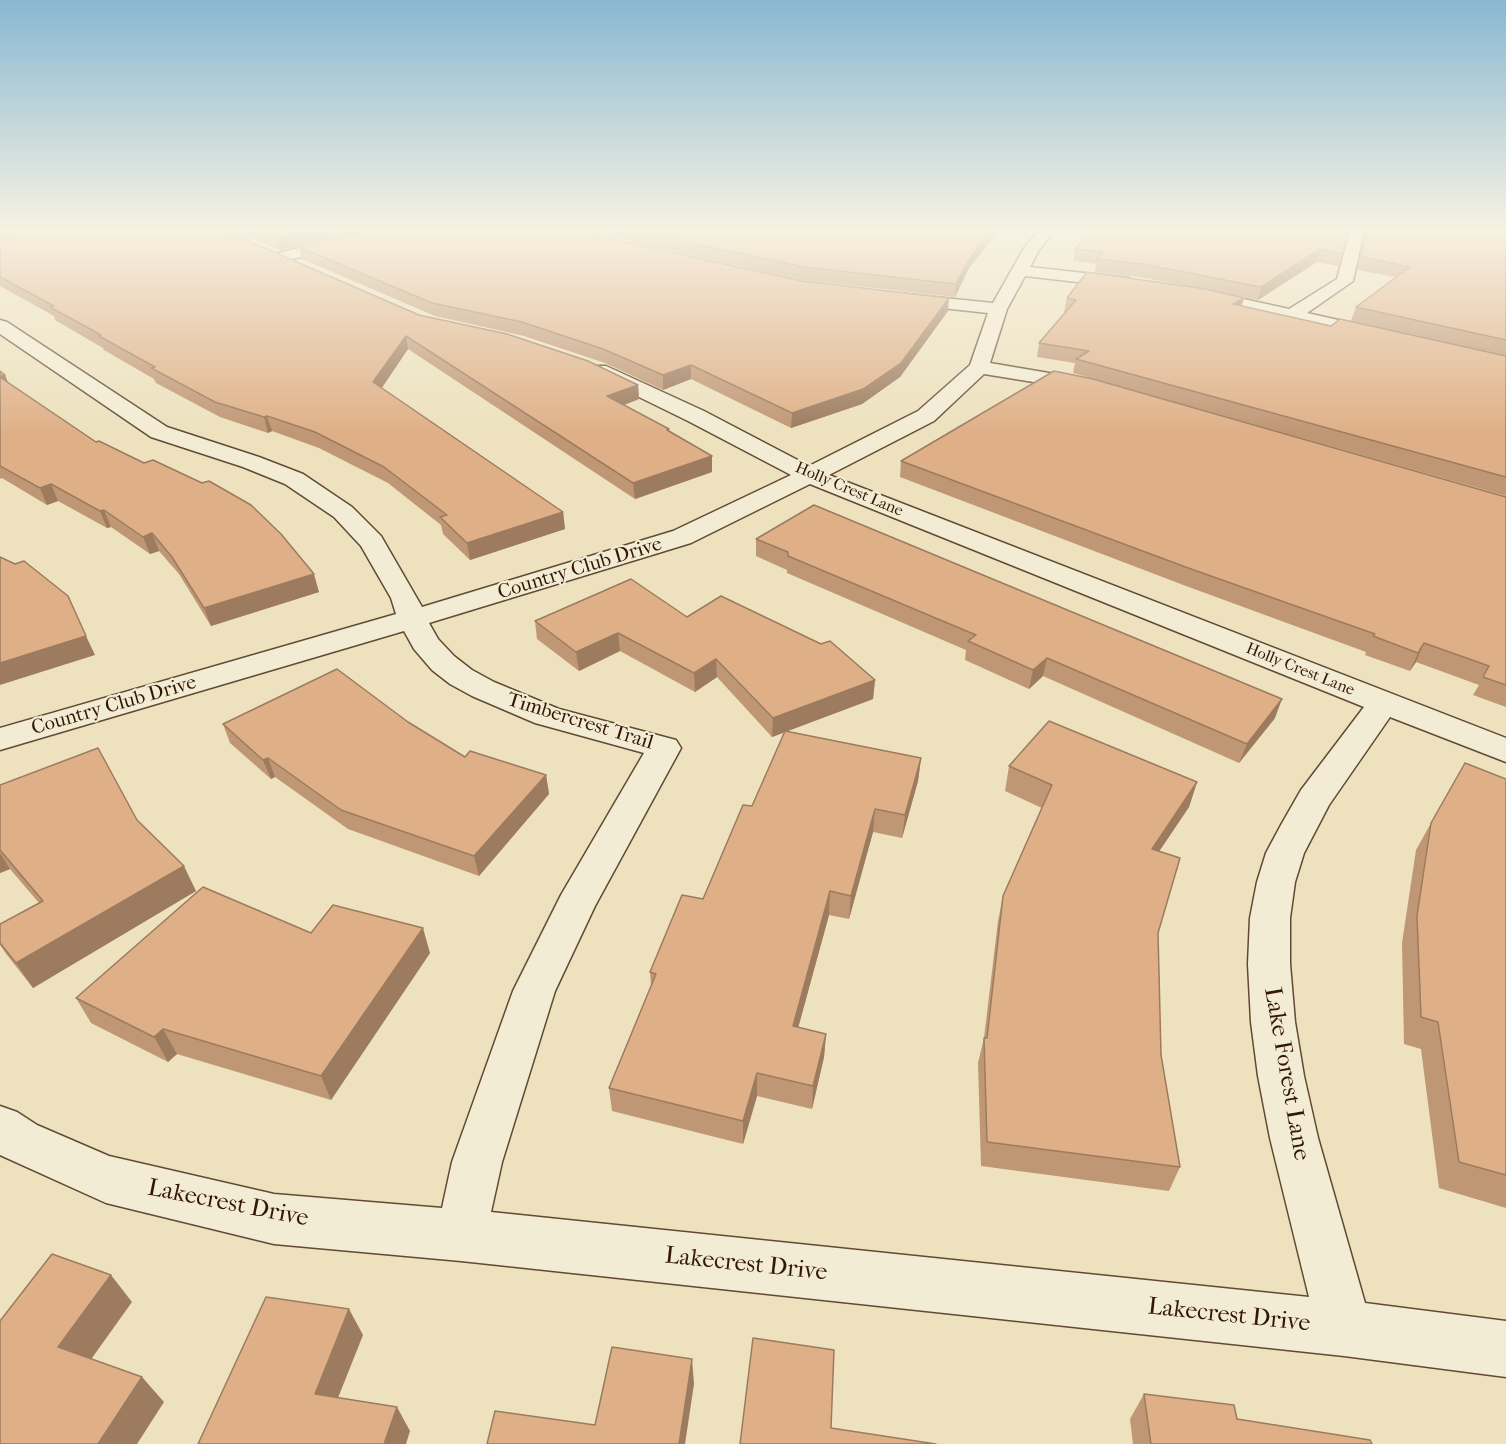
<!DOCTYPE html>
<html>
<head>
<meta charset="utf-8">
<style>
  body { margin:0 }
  canvas { display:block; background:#ede1be }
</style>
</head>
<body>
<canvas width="1506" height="1444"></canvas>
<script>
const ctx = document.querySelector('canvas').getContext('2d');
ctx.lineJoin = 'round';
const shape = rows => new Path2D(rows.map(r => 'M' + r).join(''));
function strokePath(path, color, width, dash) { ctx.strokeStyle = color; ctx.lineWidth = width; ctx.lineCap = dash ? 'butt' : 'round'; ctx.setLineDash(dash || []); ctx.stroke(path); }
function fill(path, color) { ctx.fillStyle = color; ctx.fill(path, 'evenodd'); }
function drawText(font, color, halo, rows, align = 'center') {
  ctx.font = font + ' "IM FELL French Canon",serif'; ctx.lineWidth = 4.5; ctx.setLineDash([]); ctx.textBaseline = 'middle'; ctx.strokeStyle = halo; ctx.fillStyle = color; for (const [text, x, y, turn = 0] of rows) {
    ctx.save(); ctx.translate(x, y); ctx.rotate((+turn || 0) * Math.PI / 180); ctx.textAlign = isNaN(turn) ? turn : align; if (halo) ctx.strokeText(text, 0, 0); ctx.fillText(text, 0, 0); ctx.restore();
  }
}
const minor = shape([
  [371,231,397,231,395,234,280,262,272,257,274,254,371,231],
  [1039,231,1054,231,1039,250,1030,267,1129,278,1137,283,1129,288,1025,276,1007,309,990,363,1096,381,1099,385,1096,389,1089,391,984,374,934,421,829,475,1506,738,1506,762,1390,717,1329,805,1304,853,1295,882,1290,918,1290,964,1295,1022,1304,1076,1318,1138,1365,1303,1506,1321,1506,1377,1344,1356,461,1261,274,1244,106,1203,0,1155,0,1106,17,1112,37,1125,109,1156,274,1194,442,1208,452,1162,513,991,561,895,644,753,535,723,472,696,450,684,432,670,414,649,404,631,0,750,0,728,396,614,391,598,361,546,334,517,285,484,243,467,151,437,0,334,0,320,7,322,167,427,259,457,303,474,352,507,381,536,422,607,673,531,791,475,688,421,592,374,589,370,592,366,606,366,704,411,809,466,918,411,970,365,988,313,905,304,899,303,896,299,899,295,905,294,993,303,1024,248,1039,231],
  [810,484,1364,707,1301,790,1281,825,1266,853,1257,882,1250,918,1248,964,1251,1022,1258,1076,1270,1138,1309,1297,491,1212,502,1162,555,991,595,906,681,748,676,740,559,709,494,682,472,670,454,656,438,639,429,623,691,543,810,484],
  [1350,231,1364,231,1353,281,1307,313,1383,330,1385,334,1383,338,1376,340,1198,299,1192,298,1189,294,1192,290,1198,289,1289,309,1337,279,1350,231]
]);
const wall = shape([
  [232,231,361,231,280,250],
  [604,231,999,231,969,268,955,297,802,280,633,242],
  [1349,231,1338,266,1317,262,1258,300,1217,292,1244,298,1241,306,1331,326,1506,356,1506,496,1073,373,1075,363,1037,357,1039,343,1066,312,1064,312,1067,298,1198,288,1139,277,1095,272,1096,264,1073,261,1075,249],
  [1366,231,1506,231,1506,356,1351,321,1356,307,1395,277,1357,270],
  [0,234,419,315,638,385,639,399,624,405,712,456,712,472,635,499,408,349,382,388,563,512,565,529,470,560,443,534,441,525,388,483,319,448,272,431,268,433,220,417,156,383,154,379,104,350,103,348,55,320,54,316,0,286],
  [621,241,802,281,948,311,900,377,862,404,791,428,691,379,663,390,605,363,524,336,435,316,302,259,299,247],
  [0,371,5,375,8,383,319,592,211,626,179,574,159,551,150,554,111,527,107,528,58,501,47,505,2,478,0,479],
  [901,461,1506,497,1506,707,1473,695,1479,685,1416,662,1410,671,1365,655,1366,652,1186,586,900,477],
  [756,539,1275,718,1239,763,1043,676,1029,689,965,660,966,650,787,573,787,570,756,556],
  [687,617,875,680,873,699,787,731,921,758,918,781,902,838,873,832,849,919,829,915,798,1028,826,1034,824,1057,812,1109,757,1096,743,1144,612,1111,609,1088,651,986,650,972,703,899,752,806,785,732,772,737,717,677,695,692,620,651,579,671,537,639,535,621],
  [223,724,465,757,546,775,549,794,479,876,348,829,275,777,271,779,230,743],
  [1009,766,1197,782,1189,807,1159,851,1158,933,1161,1055,1180,1167,1169,1191,981,1166,978,1063,984,1038,998,921,1003,896,1042,808,1005,791],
  [1506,779,1506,1208,1439,1188,1421,1049,1404,1044,1402,943,1416,850,1431,823],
  [0,785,137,820,196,891,33,988,7,955,0,945,0,924,39,903,10,869,0,873],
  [311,933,430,953,331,1100,177,1054,168,1062,91,1023,76,998],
  [1144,1394,1237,1419,1372,1444,1133,1444,1130,1419]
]);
const shadedWall = shape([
  [0,231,12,231,0,233],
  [307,231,361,231,280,250,277,238],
  [991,231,999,231,969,268,955,297,956,284,971,256],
  [1320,249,1317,262,1258,300,1261,287],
  [949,298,948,311,900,377,862,404,791,428,792,413],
  [1244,298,1240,311,1233,304],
  [406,336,408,349,376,396,373,382],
  [691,365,691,379,663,390,663,375],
  [5,375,11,390,6,391,0,376],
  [638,385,639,399,608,411,607,396],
  [267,416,272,431,268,433,264,417],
  [712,456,712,472,635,499,633,483],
  [51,484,58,501,47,505,40,488],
  [104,510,111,527,107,528,100,511],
  [563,512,565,529,470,560,467,543],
  [152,533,159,551,150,554,143,537],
  [314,574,319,592,211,626,204,608],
  [618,633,620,651,579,671,576,652],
  [86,636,95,655,0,685,0,663],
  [1424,643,1416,662,1410,671,1418,653],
  [1047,658,1043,676,1029,689,1033,670],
  [716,659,717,677,695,692,694,673],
  [875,680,873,699,772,737,773,718],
  [1282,699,1275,718,1239,763,1247,744],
  [268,758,275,777,271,779,263,760],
  [921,758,918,781,902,838,905,815],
  [546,775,549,794,479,876,474,856],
  [1197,782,1189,807,1144,874,1152,849],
  [875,809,873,832,849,919,851,896],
  [0,853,10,869,0,873],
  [184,866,196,891,33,988,16,963],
  [830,891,829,915,792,1050,793,1026],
  [423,928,430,953,331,1100,321,1076],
  [163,1029,177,1054,168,1062,154,1037],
  [826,1034,824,1057,812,1109,813,1086],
  [757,1073,757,1096,743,1144,743,1121],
  [111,1275,132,1302,82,1372,58,1347],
  [349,1309,363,1335,330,1418,315,1394],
  [692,1359,694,1384,685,1444,679,1444],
  [142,1377,164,1402,137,1444,98,1444],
  [397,1407,410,1431,406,1444,384,1444]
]);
const building = shape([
  [17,231,222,231,237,236,419,315,507,334,588,361,638,385,607,396,669,429,667,430,712,456,633,483,406,336,373,382,563,512,467,543,440,517,447,515,384,467,315,432,267,416,264,417,215,402,151,368,155,367,99,336,101,335,50,307,54,306,0,277,0,234,17,231],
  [259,231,307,231,277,238,259,231],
  [366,231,593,231,621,241,802,281,949,298,901,363,863,389,792,413,691,365,663,375,603,349,522,322,432,303,299,247,366,231],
  [636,231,991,231,971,256,956,284,803,267,636,231],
  [1090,231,1349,231,1342,254,1320,249,1261,287,1142,264,1097,259,1103,252,1075,249,1090,231],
  [1367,231,1506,231,1506,340,1356,307,1410,267,1361,257,1367,231],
  [1087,272,1205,289,1244,298,1233,304,1331,326,1340,319,1506,356,1506,477,1076,359,1089,351,1039,343,1076,300,1067,298,1087,272],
  [0,371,5,375,0,376,0,371],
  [1054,371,1093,379,1506,497,1506,685,1483,677,1489,666,1424,643,1418,653,1373,636,1375,634,1191,569,901,461,1054,371],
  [0,377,96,442,99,441,144,463,153,460,202,483,209,481,251,505,281,534,314,574,204,608,172,557,152,533,143,537,104,510,100,511,51,484,40,488,0,466,0,377],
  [814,505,1282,699,1247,744,1047,658,1033,670,968,641,976,635,788,556,788,552,756,539,814,505],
  [0,557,15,564,24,561,68,596,86,636,0,663,0,557],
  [631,579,687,617,721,596,821,644,830,641,875,680,773,718,716,659,694,673,618,633,576,652,535,621,631,579],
  [337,669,408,722,465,757,470,751,546,775,474,856,341,810,268,758,263,760,223,724,337,669],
  [1049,721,1197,782,1152,849,1180,858,1158,933,1161,1055,1180,1167,987,1142,984,1038,987,1038,1003,896,1052,785,1009,766,1049,721],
  [785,731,921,758,905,815,875,809,851,896,830,891,793,1026,826,1034,813,1086,757,1073,743,1121,609,1088,656,974,650,972,682,895,703,899,743,805,752,806,785,731],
  [98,748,137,820,184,866,16,963,0,943,0,924,43,901,0,850,0,785,98,748],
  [1465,763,1506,779,1506,1175,1459,1162,1438,1022,1421,1017,1417,916,1431,823,1465,763],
  [203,887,311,933,333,905,423,928,321,1076,163,1029,154,1037,76,998,203,887],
  [52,1254,111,1275,58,1347,142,1377,98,1444,0,1444,0,1321,52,1254],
  [266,1297,349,1309,315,1394,397,1407,384,1444,198,1444,266,1297],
  [753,1338,834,1350,831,1428,936,1444,740,1444,753,1338],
  [612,1347,692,1359,679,1444,487,1444,495,1411,595,1425,612,1347],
  [1144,1394,1234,1405,1237,1419,1370,1440,1372,1444,1151,1444,1144,1394]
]);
const farStreetnames = [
  ["Holly Crest Lane",849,490,23],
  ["Holly Crest Lane",1300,670,22]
];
const streetNames = [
  ["Country Club Drive",580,569,-17],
  ["Country Club Drive",114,706,-16],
  ["Timbercrest Trail",580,722,17]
];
const nearStreetnames = [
  ["Lake Forest Lane",1286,1074,80],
  ["Lakecrest Drive",228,1204,11],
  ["Lakecrest Drive",746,1265,6],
  ["Lakecrest Drive",1229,1316,6]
];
strokePath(minor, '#624a32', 3);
fill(minor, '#f3ecd5');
fill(wall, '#c09775');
fill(shadedWall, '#9c7b5f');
fill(building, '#dfb088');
strokePath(building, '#9c7b5f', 1.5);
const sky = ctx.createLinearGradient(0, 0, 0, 433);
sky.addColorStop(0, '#88b8d2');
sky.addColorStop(0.53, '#f7f2e2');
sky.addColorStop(1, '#f7f2e200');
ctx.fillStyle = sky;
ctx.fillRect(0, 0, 1506, 433);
drawText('16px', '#331703', '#f3ecd5', farStreetnames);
drawText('20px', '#331703', '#f3ecd5', streetNames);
drawText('24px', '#331703', '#f3ecd5', nearStreetnames);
</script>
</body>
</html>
